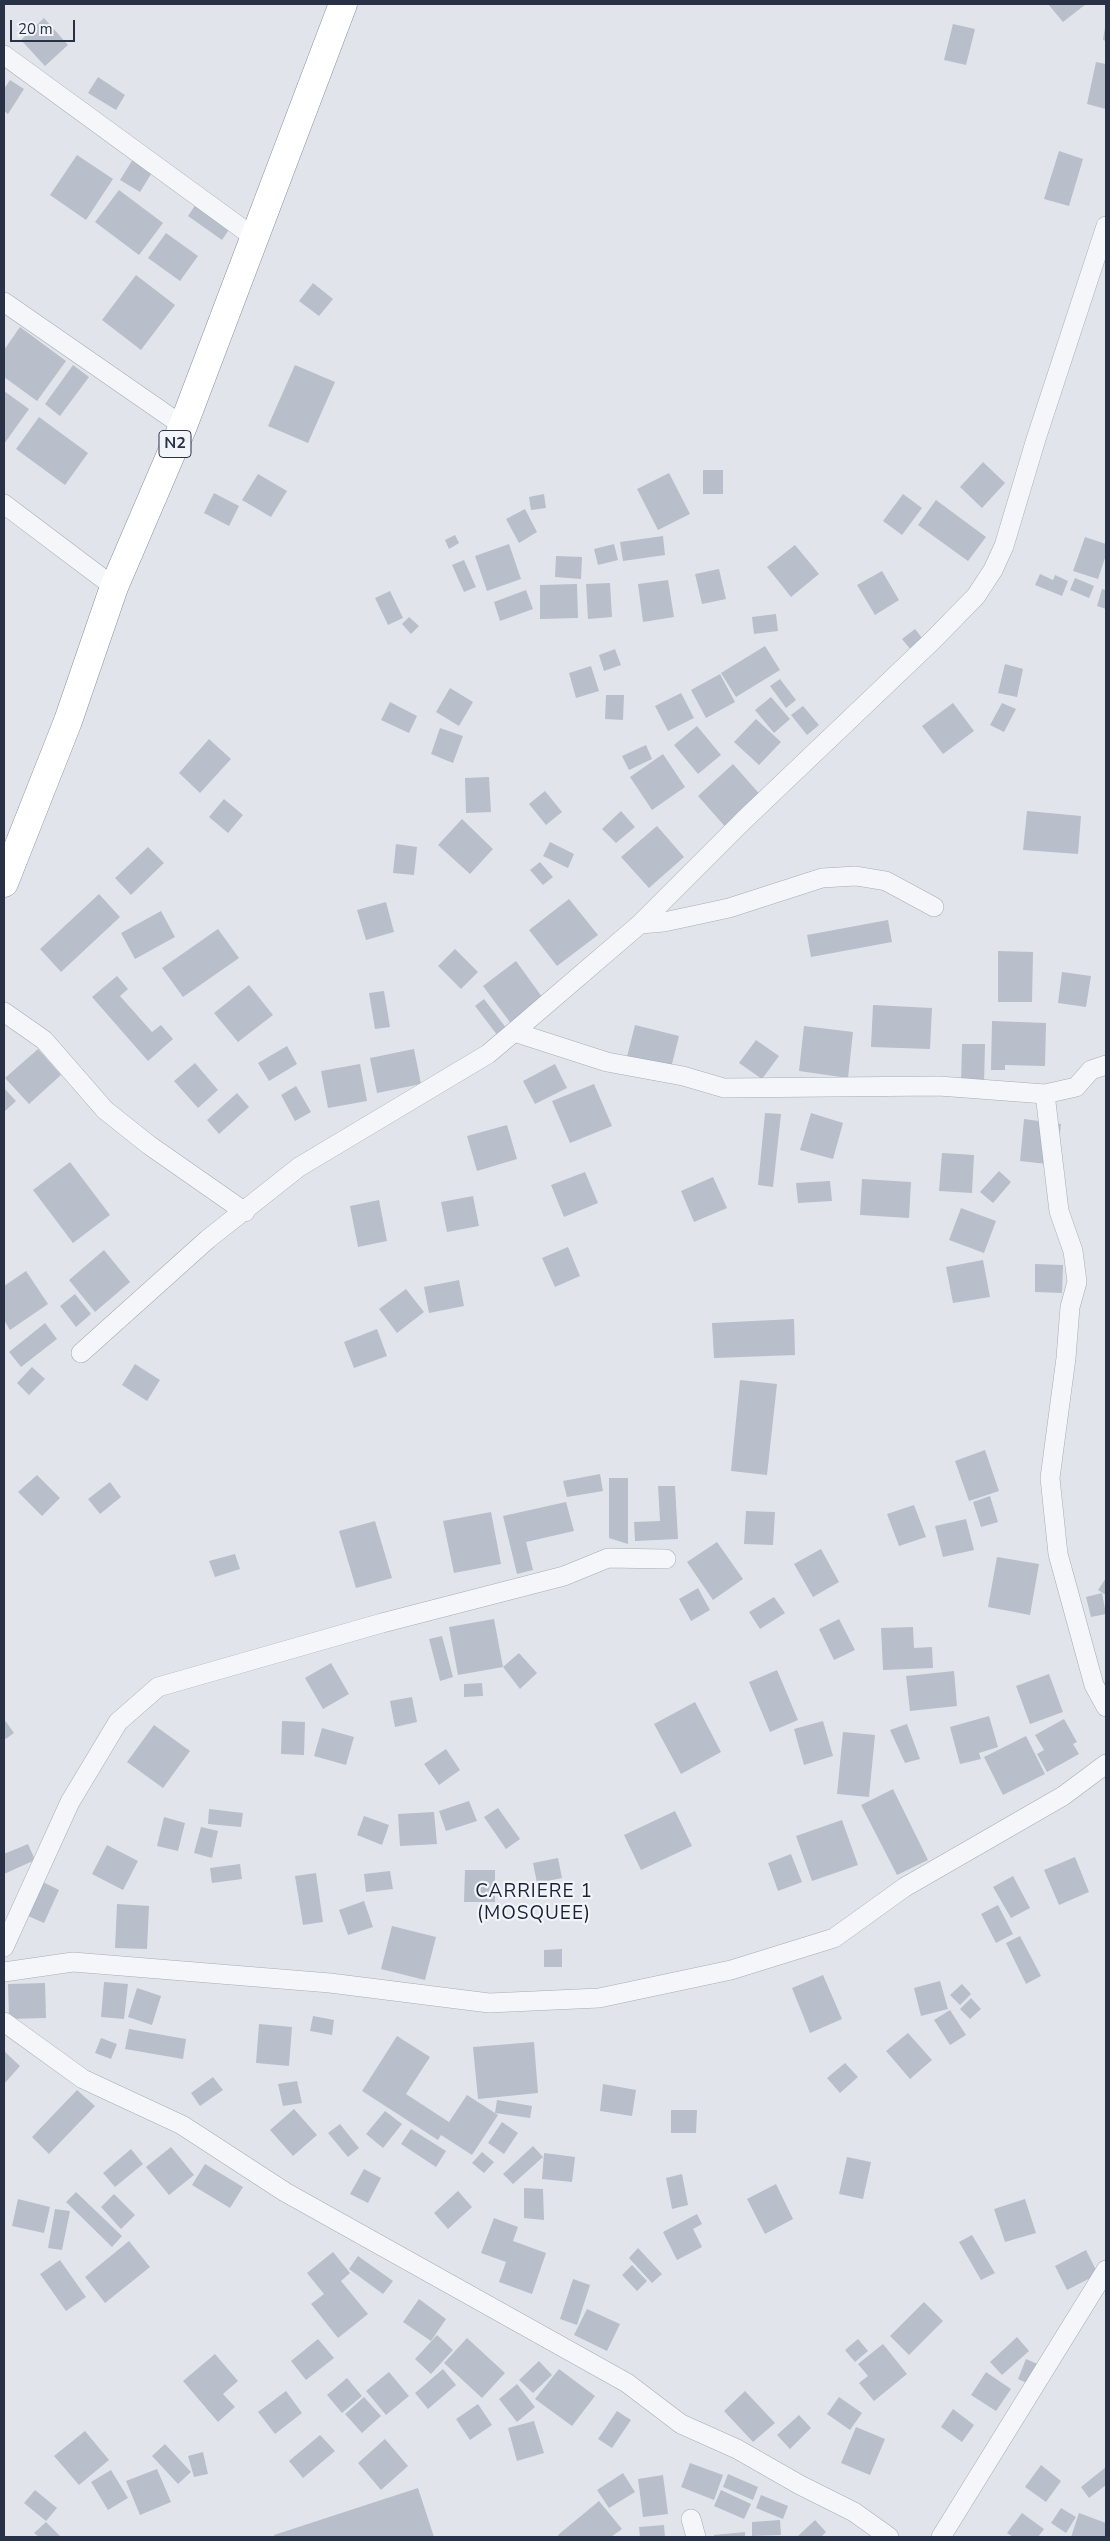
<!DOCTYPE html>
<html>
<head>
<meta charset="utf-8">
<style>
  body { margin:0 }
  #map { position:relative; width:1110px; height:2541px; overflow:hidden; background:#e1e5eb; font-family:"Nunito Sans",sans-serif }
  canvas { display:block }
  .frame { position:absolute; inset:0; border:5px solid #283145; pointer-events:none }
  .scale { position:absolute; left:10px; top:20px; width:65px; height:22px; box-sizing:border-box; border:2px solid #283145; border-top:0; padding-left:6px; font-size:15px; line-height:18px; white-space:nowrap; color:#283145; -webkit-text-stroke:4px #f1f4f8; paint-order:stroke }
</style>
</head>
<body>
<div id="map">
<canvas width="1110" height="2541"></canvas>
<div class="frame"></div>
<div class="scale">20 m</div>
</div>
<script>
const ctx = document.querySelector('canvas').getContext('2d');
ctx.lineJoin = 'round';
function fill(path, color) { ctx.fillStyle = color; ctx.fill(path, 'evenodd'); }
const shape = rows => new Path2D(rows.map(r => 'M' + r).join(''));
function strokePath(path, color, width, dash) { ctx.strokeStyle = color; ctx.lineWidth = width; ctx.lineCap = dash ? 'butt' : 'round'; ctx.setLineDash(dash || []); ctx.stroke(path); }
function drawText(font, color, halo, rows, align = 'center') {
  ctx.font = font + ' "Nunito Sans",sans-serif'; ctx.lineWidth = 4.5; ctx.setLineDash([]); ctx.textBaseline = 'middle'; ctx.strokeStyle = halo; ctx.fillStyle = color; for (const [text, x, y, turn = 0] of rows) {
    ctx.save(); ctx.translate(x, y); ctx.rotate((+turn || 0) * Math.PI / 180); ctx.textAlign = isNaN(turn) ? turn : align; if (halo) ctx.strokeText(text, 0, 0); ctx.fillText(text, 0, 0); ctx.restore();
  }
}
const building = shape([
  [1048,4,1086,4,1063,22],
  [44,18,68,45,45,66,21,40],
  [953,24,975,29,966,65,944,60],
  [1105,27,1106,27,1106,41,1103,40],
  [1096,62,1106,64,1106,109,1087,104],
  [98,77,125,95,116,110,88,93],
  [10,80,24,89,8,114,4,111,4,89],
  [1059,151,1083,159,1069,206,1044,199],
  [77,155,113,179,86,220,50,195],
  [133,159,153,171,140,192,120,180],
  [119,190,163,223,139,255,95,222],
  [196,204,230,228,222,240,188,216],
  [166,233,198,256,180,281,148,258],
  [136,275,175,305,141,350,102,320],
  [313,283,333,299,319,316,299,301],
  [20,327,66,361,37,401,4,377,4,350],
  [73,365,89,377,60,416,45,404],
  [295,365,335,382,308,443,268,426],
  [4,391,29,409,4,444],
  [39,417,88,453,65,485,16,449],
  [983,462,1005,483,982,508,960,487],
  [703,470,723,470,723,494,703,494],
  [669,473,690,514,658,530,637,489],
  [258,474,287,491,271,517,242,500],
  [214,493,239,506,229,526,204,513],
  [544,494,546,508,531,510,529,497],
  [903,494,922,508,902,535,883,521],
  [936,500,986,537,968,561,918,525],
  [525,509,537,532,519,543,506,519],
  [455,535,459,543,449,549,445,540],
  [663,536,665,555,623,561,620,542],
  [1085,537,1106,544,1106,555,1098,579,1073,571],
  [509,544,521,579,487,591,475,556],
  [614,544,618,560,598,565,594,549],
  [795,545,819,574,791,597,767,567],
  [556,556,582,557,581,579,555,577],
  [464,560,476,587,464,592,452,565],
  [719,569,726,599,702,604,695,574],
  [882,571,899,600,875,615,857,585],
  [1040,574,1053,580,1055,575,1068,581,1062,596,1035,585],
  [1075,578,1094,586,1089,598,1070,590],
  [668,580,674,617,643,622,638,584],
  [610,583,612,617,588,619,586,584],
  [577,584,578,618,540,619,540,585],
  [1102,589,1106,590,1106,609,1097,606],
  [526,590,533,609,500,621,494,602],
  [390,591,403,618,388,625,375,598],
  [776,614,778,631,754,634,752,617],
  [409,617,419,626,411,634,402,624],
  [915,629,929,647,916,656,902,639],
  [765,646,780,670,736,697,721,673],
  [615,649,621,665,604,671,599,655],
  [1005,664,1023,669,1017,697,998,693],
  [591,666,599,691,576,698,569,673],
  [720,674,735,702,706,718,691,690],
  [780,679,796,700,786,708,770,686],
  [450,688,473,702,459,726,436,712],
  [681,693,694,718,668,731,655,706],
  [606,695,624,695,623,720,605,719],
  [771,697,790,719,774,733,755,710],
  [390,702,417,716,409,733,381,720],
  [953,703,974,731,943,754,922,726],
  [1002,703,1016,709,1004,732,990,725],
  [803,706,819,725,807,735,791,715],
  [756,719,781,742,759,765,734,742],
  [697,726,721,755,698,774,674,745],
  [440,728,463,736,453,763,431,754],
  [209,739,231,759,200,793,179,773],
  [646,745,652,759,629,770,622,756],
  [663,754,685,787,652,810,630,777],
  [733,764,764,799,729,831,698,796],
  [489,777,491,812,466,813,465,778],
  [545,791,562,812,546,825,529,804],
  [224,799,243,815,228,833,209,817],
  [621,811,635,827,616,843,602,829],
  [1027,811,1081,816,1078,854,1023,850],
  [462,819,493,849,470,874,438,845],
  [657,826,684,857,649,888,621,857],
  [550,842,574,854,568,868,543,856],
  [396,844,417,847,414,875,393,873],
  [148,847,164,863,131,895,115,878],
  [540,862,553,877,543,885,530,870],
  [99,894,120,917,61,972,40,949],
  [569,899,598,935,557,966,529,930],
  [386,902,394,932,366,940,357,910],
  [161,911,175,937,135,959,121,933],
  [888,920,892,942,811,957,807,935],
  [218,929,239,958,183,997,162,968],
  [455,949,478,972,461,989,438,966],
  [998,951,1033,952,1032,1002,998,1002],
  [516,961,545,1001,512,1025,483,986],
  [1062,972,1091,976,1086,1007,1058,1003],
  [117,976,128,989,120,996,152,1032,161,1025,173,1039,148,1061,92,997],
  [249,985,273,1015,238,1042,214,1013],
  [384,991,390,1027,375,1029,369,993],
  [484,999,510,1033,501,1040,475,1006],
  [873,1005,932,1008,930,1049,871,1047],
  [992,1021,1046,1023,1045,1066,1005,1065,1005,1070,991,1070],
  [635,1025,679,1036,671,1068,627,1057],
  [804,1026,853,1032,848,1078,799,1071],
  [756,1040,779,1056,762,1079,739,1063],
  [962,1044,985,1044,984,1085,961,1084],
  [287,1046,297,1064,269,1081,258,1063],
  [38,1049,61,1075,29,1104,5,1078],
  [414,1049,421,1084,377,1093,370,1058],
  [195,1063,218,1090,198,1108,174,1081],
  [360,1064,367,1101,328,1108,321,1071],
  [555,1064,567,1088,535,1104,523,1081],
  [594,1084,612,1126,570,1143,552,1101],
  [296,1086,311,1112,295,1121,281,1095],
  [4,1088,16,1101,4,1112],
  [237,1093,249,1107,219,1134,207,1120],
  [765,1113,781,1114,773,1187,758,1185],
  [811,1113,843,1123,833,1159,800,1150],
  [1024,1119,1061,1124,1056,1165,1020,1161],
  [507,1125,517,1159,477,1171,467,1136],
  [942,1153,974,1155,972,1193,939,1191],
  [70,1162,110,1215,73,1243,33,1190],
  [999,1171,1011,1182,993,1203,980,1192],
  [585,1172,598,1203,564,1217,551,1185],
  [713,1177,727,1208,694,1222,681,1191],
  [862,1179,911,1182,909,1218,860,1215],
  [830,1181,832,1201,798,1203,796,1183],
  [473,1196,479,1226,447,1232,441,1202],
  [379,1200,387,1241,358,1247,350,1206],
  [961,1208,996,1221,984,1253,949,1240],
  [568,1247,580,1276,555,1287,542,1258],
  [104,1250,130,1282,95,1312,69,1280],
  [983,1260,990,1297,953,1303,946,1267],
  [1035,1264,1063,1265,1062,1293,1035,1292],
  [26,1271,48,1304,10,1330,4,1320,4,1286],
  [459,1280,464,1306,429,1313,424,1287],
  [406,1289,424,1312,397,1333,379,1309],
  [75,1294,91,1314,76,1327,60,1306],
  [794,1319,795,1355,714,1358,712,1323],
  [45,1323,57,1339,21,1367,9,1352],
  [377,1329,387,1356,354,1368,344,1342],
  [135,1364,160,1380,147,1401,122,1385],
  [32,1367,45,1379,29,1395,17,1383],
  [740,1380,777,1384,767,1475,731,1471],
  [985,1450,999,1491,969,1501,955,1461],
  [600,1474,603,1491,567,1497,563,1481],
  [37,1475,60,1498,42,1516,18,1492],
  [609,1478,628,1478,628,1544,609,1538],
  [110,1482,121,1497,100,1514,88,1499],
  [658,1486,675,1486,678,1539,635,1541,634,1522,660,1521],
  [990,1496,998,1522,981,1527,973,1502],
  [566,1502,574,1531,526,1542,533,1570,517,1574,503,1516],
  [914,1505,926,1537,899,1546,887,1514],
  [746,1511,775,1512,773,1545,744,1544],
  [491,1512,501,1564,454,1573,443,1521],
  [966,1519,974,1550,943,1557,935,1526],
  [375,1521,392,1578,356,1588,339,1531],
  [717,1542,743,1579,713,1600,687,1562],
  [821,1549,839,1582,813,1597,794,1564],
  [235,1554,240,1569,215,1577,209,1561],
  [997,1557,1039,1564,1030,1615,988,1607],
  [1106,1578,1106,1595,1098,1590],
  [698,1588,710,1610,691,1621,679,1599],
  [1102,1593,1106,1614,1091,1617,1086,1597],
  [774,1597,785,1613,760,1629,749,1612],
  [494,1619,503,1667,519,1653,537,1673,520,1689,503,1667,458,1675,449,1627],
  [839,1619,855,1650,834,1660,819,1629],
  [913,1627,914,1648,932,1647,933,1668,883,1670,881,1628],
  [442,1636,453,1677,440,1681,429,1639],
  [331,1663,349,1694,323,1709,305,1678],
  [777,1670,798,1720,770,1732,749,1682],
  [954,1671,957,1706,910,1711,906,1676],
  [1049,1674,1063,1712,1030,1724,1016,1686],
  [482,1683,483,1696,464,1697,464,1684],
  [412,1697,417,1722,395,1727,390,1701],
  [695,1702,721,1752,681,1774,654,1724],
  [989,1716,998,1747,979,1753,981,1759,960,1764,950,1727],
  [4,1719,14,1733,4,1740],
  [1064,1719,1077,1742,1073,1744,1079,1754,1047,1772,1037,1754,1044,1750,1035,1735],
  [282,1721,305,1722,304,1755,281,1754],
  [823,1721,833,1756,804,1765,794,1729],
  [907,1724,920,1759,905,1763,890,1730],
  [154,1725,190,1751,163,1788,127,1762],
  [322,1728,354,1737,346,1765,314,1756],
  [843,1732,875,1735,869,1797,837,1794],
  [1026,1736,1045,1774,1003,1795,984,1757],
  [446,1749,460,1770,439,1785,424,1764],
  [893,1789,928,1860,897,1875,861,1805],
  [469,1801,477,1821,446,1831,439,1811],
  [498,1808,520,1839,506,1849,484,1817],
  [209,1809,243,1813,241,1827,208,1824],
  [675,1811,692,1846,641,1870,624,1835],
  [434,1812,437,1844,400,1846,398,1814],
  [364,1816,389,1825,382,1845,357,1835],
  [164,1817,185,1823,178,1851,157,1846],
  [842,1820,858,1865,812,1881,796,1836],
  [201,1827,218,1831,212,1858,194,1853],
  [28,1844,35,1860,4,1874,4,1854],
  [107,1845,138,1861,123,1890,92,1874],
  [791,1854,802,1882,778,1891,768,1863],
  [1075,1857,1089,1892,1059,1905,1044,1870],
  [558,1858,562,1878,537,1883,533,1863],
  [240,1864,242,1879,212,1883,210,1868],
  [465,1870,495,1870,495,1902,464,1902],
  [390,1871,393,1889,366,1892,364,1874],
  [316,1873,323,1922,303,1925,295,1876],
  [1013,1876,1030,1908,1011,1918,993,1887],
  [43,1882,59,1890,44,1923,28,1916],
  [364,1901,373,1927,348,1935,339,1910],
  [117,1904,149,1906,147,1949,115,1948],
  [998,1905,1013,1934,996,1943,981,1914],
  [392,1926,436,1937,425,1980,381,1969],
  [1020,1936,1041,1976,1026,1984,1006,1943],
  [562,1949,562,1967,544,1967,544,1950],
  [823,1975,842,2019,810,2033,792,1988],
  [940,1981,948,2009,921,2016,914,1988],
  [104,1982,128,1984,124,2019,101,2017],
  [45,1983,46,2018,9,2019,8,1984],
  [962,1984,971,1994,960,2005,950,1995],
  [137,1988,161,1996,152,2025,128,2017],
  [971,1998,981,2009,970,2019,960,2009],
  [950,2010,966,2035,950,2045,934,2020],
  [313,2016,334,2020,332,2035,310,2031],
  [259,2024,292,2027,289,2066,256,2063],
  [129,2029,186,2039,183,2059,125,2049],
  [908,2033,932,2060,910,2079,886,2051],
  [397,2036,430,2057,406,2094,449,2122,467,2095,498,2115,472,2155,441,2135,438,2140,362,2091],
  [101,2038,117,2044,111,2059,95,2053],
  [534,2042,538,2093,478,2099,473,2047],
  [4,2051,20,2066,4,2084],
  [845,2063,858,2077,840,2093,827,2078],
  [213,2077,223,2090,200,2106,191,2093],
  [297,2081,302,2103,283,2106,278,2084],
  [603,2084,636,2090,632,2116,600,2111],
  [77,2090,95,2106,49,2154,32,2137],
  [497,2100,532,2106,530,2118,495,2113],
  [294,2109,317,2135,293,2156,270,2130],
  [671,2110,697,2110,696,2133,671,2133],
  [385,2111,402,2124,383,2148,366,2134],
  [502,2122,518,2133,504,2154,488,2143],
  [340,2124,359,2148,348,2157,328,2133],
  [411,2129,446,2151,436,2167,401,2144],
  [533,2146,543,2157,513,2184,503,2174],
  [171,2147,194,2175,169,2195,146,2167],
  [131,2149,143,2164,115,2187,103,2173],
  [482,2152,494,2162,484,2173,472,2163],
  [544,2153,575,2157,572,2182,542,2179],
  [847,2157,871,2162,863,2199,839,2194],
  [205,2164,243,2187,230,2208,192,2185],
  [364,2169,381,2178,368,2203,350,2194],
  [682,2174,688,2205,672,2209,666,2178],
  [776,2184,793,2219,765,2234,747,2199],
  [524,2188,543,2189,544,2220,524,2218],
  [458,2191,472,2207,448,2229,434,2213],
  [76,2192,122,2236,112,2247,66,2202],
  [114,2194,135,2215,121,2229,101,2207],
  [18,2199,50,2207,44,2233,12,2226],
  [1025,2199,1036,2233,1005,2242,994,2209],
  [55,2209,70,2211,62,2250,48,2248],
  [697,2214,702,2224,693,2229,702,2247,677,2260,663,2232],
  [494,2218,518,2227,513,2241,546,2253,532,2294,499,2282,506,2262,481,2253],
  [972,2235,995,2273,981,2280,959,2242],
  [129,2241,150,2267,105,2303,85,2277],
  [638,2248,662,2274,652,2283,629,2258],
  [1086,2250,1098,2274,1067,2290,1055,2266],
  [333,2252,350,2273,341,2281,368,2314,338,2338,311,2304,324,2294,307,2273],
  [358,2256,393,2281,383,2294,349,2269],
  [60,2260,86,2297,66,2311,40,2274],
  [632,2265,647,2281,637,2291,622,2275],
  [573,2279,590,2285,577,2325,560,2319],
  [419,2299,446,2319,431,2341,403,2322],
  [924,2302,943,2321,909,2355,890,2336],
  [587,2309,620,2324,607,2351,574,2335],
  [437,2335,453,2350,431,2374,415,2359],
  [1017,2337,1029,2351,1002,2375,990,2362],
  [467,2338,505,2373,482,2398,444,2363],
  [318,2339,334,2358,306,2380,291,2361],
  [858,2339,868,2351,855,2362,845,2350],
  [883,2344,907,2374,874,2401,859,2383,868,2376,858,2364],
  [215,2354,238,2381,223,2394,235,2407,218,2422,183,2381],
  [1026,2359,1042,2366,1033,2386,1018,2379],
  [539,2361,552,2375,533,2393,519,2380],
  [443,2369,456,2385,428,2409,415,2393],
  [559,2369,595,2396,572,2426,535,2399],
  [389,2372,409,2396,386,2415,366,2391],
  [986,2372,1011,2389,996,2411,971,2395],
  [347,2378,362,2396,342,2413,327,2395],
  [517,2384,535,2407,517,2422,499,2399],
  [286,2391,302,2413,275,2434,258,2412],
  [745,2391,775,2423,753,2442,724,2411],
  [364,2397,381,2416,362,2433,345,2414],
  [839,2397,862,2413,850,2430,827,2414],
  [478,2404,492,2425,470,2440,456,2419],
  [953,2409,974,2425,962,2442,941,2427],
  [617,2411,631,2420,612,2448,598,2439],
  [799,2415,811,2428,790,2449,777,2435],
  [534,2421,544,2453,517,2461,508,2428],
  [856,2427,885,2439,870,2475,841,2463],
  [85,2431,109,2460,79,2485,54,2456],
  [320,2435,335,2451,303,2478,289,2461],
  [385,2439,408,2466,381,2490,358,2463],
  [165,2444,191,2472,178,2484,152,2456],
  [203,2452,208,2474,194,2477,188,2456],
  [690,2463,723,2475,714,2500,681,2487],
  [1041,2465,1061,2481,1046,2502,1025,2487],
  [1106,2467,1106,2485,1089,2498,1081,2487],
  [157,2469,171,2502,140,2515,126,2481],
  [111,2470,128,2498,108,2510,91,2482],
  [623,2473,635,2492,609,2508,597,2490],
  [728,2474,758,2487,753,2500,723,2487],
  [663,2475,668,2514,643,2517,638,2479],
  [418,2488,434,2537,275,2537,274,2535],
  [35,2490,57,2508,46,2521,24,2503],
  [721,2490,751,2504,744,2519,714,2506],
  [761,2495,788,2506,783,2519,756,2508],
  [599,2501,622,2529,611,2537,559,2537,558,2535],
  [1061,2508,1076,2517,1066,2533,1051,2523],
  [1022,2513,1044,2529,1038,2537,1013,2537,1007,2533],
  [1079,2513,1106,2523,1106,2537,1071,2537],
  [780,2520,781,2535,752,2536,752,2522],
  [815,2520,826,2532,821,2537,799,2537,798,2536],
  [46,2522,61,2537,39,2537,34,2533],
  [664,2525,665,2537,640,2537,639,2527],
  [745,2532,745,2537,714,2537,714,2535]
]);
const street = shape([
  [4,55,255,238],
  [4,302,183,426],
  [4,504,114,587],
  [640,924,664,922,729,908,822,878,856,876,886,881,934,907],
  [4,1012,44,1040,105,1110,149,1145,245,1212],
  [514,1032,607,1062,683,1076,724,1088,939,1086,1045,1094,1076,1087,1091,1070,1106,1065],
  [1045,1094,1059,1211,1073,1251,1077,1282,1070,1307,1066,1358,1050,1478,1058,1554,1094,1685,1106,1707],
  [81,1353,208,1239,299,1167,488,1054,514,1032,640,924,744,820,933,640,976,596,993,570,1004,546,1036,439,1106,226],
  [4,1947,70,1802,118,1722,158,1687,382,1623,564,1576,608,1558,666,1559],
  [4,1972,73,1962,330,1983,489,2003,599,1998,731,1970,834,1938,905,1887,1063,1796,1106,1764],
  [4,2022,83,2079,182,2125,285,2192,627,2383,681,2424,737,2449,800,2485,854,2512,889,2537],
  [691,2519,696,2537],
  [941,2537,1106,2270]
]);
const highway = shape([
  [4,883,68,721,114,587,183,426,343,4]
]);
const shields = [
  [175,444,32]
];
const shieldNames = [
  ["N2",175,444]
];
const neighbourhoodNames = [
  ["CARRIERE 1",534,1892],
  ["(MOSQUEE)",534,1914]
];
fill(building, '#b8beca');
strokePath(street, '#a6abb6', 20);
strokePath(highway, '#8791a4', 29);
strokePath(street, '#f5f6f9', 19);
strokePath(highway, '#fff', 28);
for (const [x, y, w] of shields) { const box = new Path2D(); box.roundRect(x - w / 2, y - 13.5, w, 27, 4); ctx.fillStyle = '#f1f4f8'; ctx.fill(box); strokePath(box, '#283145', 1); }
drawText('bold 16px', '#283145', null, shieldNames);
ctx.letterSpacing = '1px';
drawText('19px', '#1a2236', '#f1f4f8', neighbourhoodNames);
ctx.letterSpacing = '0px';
</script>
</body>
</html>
